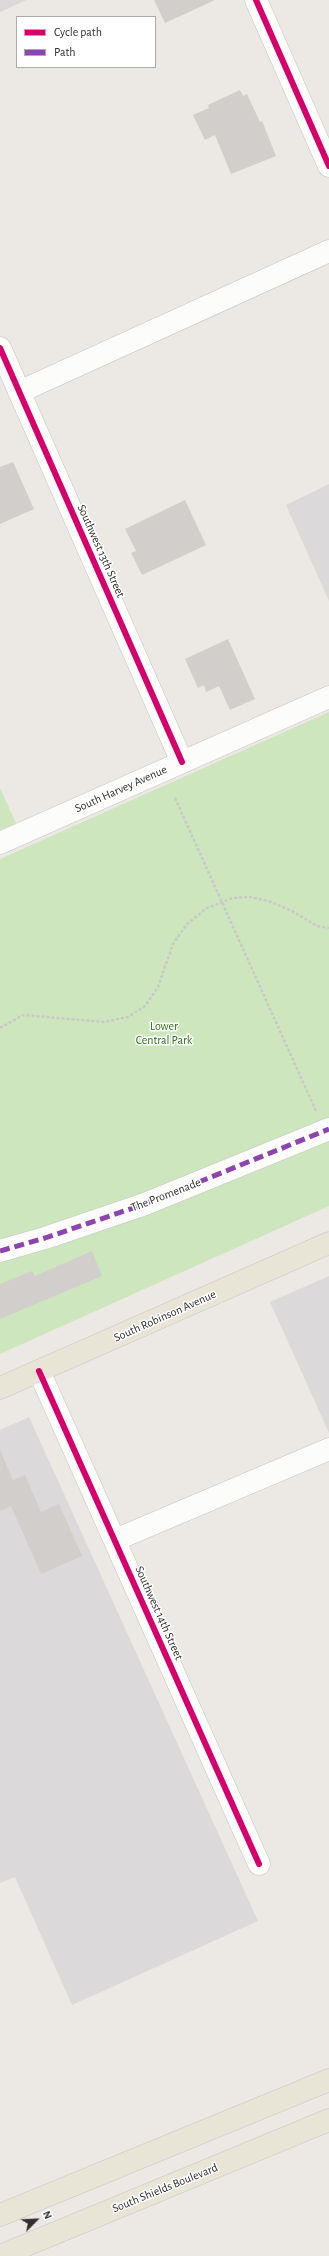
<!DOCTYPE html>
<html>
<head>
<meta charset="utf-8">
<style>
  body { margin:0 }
  #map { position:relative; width:329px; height:2256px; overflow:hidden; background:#ece8e4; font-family:"Alegreya Sans",sans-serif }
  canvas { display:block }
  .legend { position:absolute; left:16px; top:16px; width:140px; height:52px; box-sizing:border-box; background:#fff; border:1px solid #ababab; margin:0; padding:5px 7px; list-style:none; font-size:12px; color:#2e2e2e }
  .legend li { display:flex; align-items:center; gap:8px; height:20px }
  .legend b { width:20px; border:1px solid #ababab }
  .north { position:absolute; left:16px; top:2200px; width:40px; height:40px; -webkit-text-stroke:3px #fff; paint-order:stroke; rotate:66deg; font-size:11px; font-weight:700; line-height:16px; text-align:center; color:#2e2e2e }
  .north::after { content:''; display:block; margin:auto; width:14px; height:18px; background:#2e2e2e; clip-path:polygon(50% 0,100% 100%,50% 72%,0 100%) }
</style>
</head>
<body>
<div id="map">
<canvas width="329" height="2256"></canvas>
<ul class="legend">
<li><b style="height:5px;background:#d6006c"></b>Cycle path</li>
<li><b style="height:5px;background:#8e44ad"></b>Path</li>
</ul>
<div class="north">N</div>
</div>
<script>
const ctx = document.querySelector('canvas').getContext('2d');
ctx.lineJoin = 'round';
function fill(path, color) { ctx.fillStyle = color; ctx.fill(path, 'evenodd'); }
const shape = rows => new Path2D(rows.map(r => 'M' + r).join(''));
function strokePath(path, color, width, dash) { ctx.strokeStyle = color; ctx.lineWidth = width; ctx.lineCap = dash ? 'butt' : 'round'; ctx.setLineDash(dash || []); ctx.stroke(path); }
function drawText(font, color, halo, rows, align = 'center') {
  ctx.font = font + ' "Alegreya Sans",sans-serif'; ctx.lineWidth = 3; ctx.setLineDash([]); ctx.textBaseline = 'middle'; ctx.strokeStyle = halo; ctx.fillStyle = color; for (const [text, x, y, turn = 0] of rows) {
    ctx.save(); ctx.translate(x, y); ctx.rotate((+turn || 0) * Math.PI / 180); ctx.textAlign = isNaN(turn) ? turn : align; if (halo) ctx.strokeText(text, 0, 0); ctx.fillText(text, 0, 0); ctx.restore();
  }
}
const industrial = shape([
  [0,0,27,0,0,12],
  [329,484,329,601,286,505],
  [329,1276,329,1433,270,1302],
  [29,1417,258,1921,72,2005,15,1877,0,1883,0,1430]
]);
const green = shape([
  [329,712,329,1206,0,1354,0,859],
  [0,788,16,823,0,830]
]);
const building = shape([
  [154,0,215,0,165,23],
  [240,90,243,96,247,94,260,122,262,121,276,156,231,174,215,135,205,140,193,115,209,108,208,105],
  [13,462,34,509,0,524,0,467],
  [185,500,206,545,142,575,131,553,136,551,125,529],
  [228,639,255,699,230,710,219,686,206,692,204,685,198,688,185,659],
  [92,1251,102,1276,0,1319,0,1284,32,1271,35,1276],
  [0,1450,13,1480,25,1475,41,1512,59,1504,82,1556,41,1574,11,1506,0,1511]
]);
const path = shape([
  [175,798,316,1111],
  [0,1028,23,1015,104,1022,128,1017,145,1006,158,987,173,944,187,924,207,908,233,898,249,897,269,901,294,912,317,926,329,928]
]);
const minor = shape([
  [256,0,329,166],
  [0,348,182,762],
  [19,392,329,251],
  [0,843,329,697],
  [0,1251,45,1238,145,1204,329,1129],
  [39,1371,259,1864],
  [115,1540,329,1449]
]);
const major = shape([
  [0,1388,329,1243],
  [0,2215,329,2080],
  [0,2256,329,2120]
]);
const quiet = shape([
  [0,1251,45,1238,145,1204,329,1129]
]);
const cycleway = shape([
  [256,0,329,166],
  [0,348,182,762],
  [39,1371,259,1864]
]);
const streetNames = [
  ["Southwest 13th Street",101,551,66],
  ["South Harvey Avenue",121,789,-24],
  ["The Promenade",166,1195,-21],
  ["South Robinson Avenue",165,1316,-24],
  ["Southwest 14th Street",159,1613,66],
  ["South Shields Boulevard",165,2188,-22]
];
const parkNames = [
  ["Lower",164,1026],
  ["Central Park",164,1040]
];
fill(industrial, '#dcd9db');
fill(green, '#cee6be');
fill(building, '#d1cecb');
strokePath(minor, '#c5c4c5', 23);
strokePath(major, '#c6c5c4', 23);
strokePath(path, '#c9c9c8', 2.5, [3, 2]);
strokePath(minor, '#fcfcfb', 22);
strokePath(major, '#e8e4d6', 22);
strokePath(quiet, '#8e44ad', 5, [10, 5]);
strokePath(cycleway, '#d6006c', 6);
drawText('12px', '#2e2e2e', '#fff', streetNames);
drawText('12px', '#2c6e1b', '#fff', parkNames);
</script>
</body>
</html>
